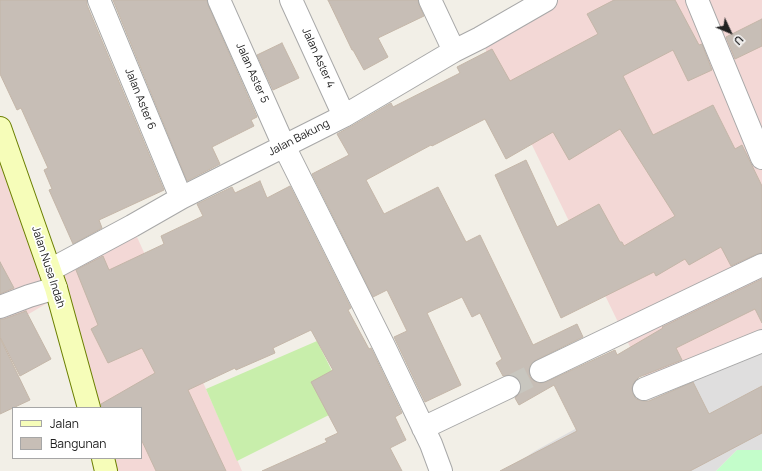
<!DOCTYPE html>
<html>
<head>
<meta charset="utf-8">
<style>
  body { margin:0 }
  #map { position:relative; width:762px; height:471px; overflow:hidden; background:#f2efe7; font-family:Manrope,sans-serif }
  canvas { display:block }
  .legend { position:absolute; left:12px; top:407px; width:130px; height:52px; box-sizing:border-box; background:#fff; border:1px solid #a6a6a6; margin:0; padding:5px 7px; list-style:none; font-size:12px; color:#212121 }
  .legend li { display:flex; align-items:center; gap:8px; height:20px }
  .legend b { width:20px; border:1px solid #a6a6a6 }
  .north { position:absolute; left:710px; top:12px; width:40px; height:40px; -webkit-text-stroke:3px #fff; paint-order:stroke; rotate:134deg; font-size:11px; font-weight:700; line-height:16px; text-align:center; color:#212121 }
  .north::after { content:''; display:block; margin:auto; width:14px; height:18px; background:#212121; clip-path:polygon(50% 0,100% 100%,50% 72%,0 100%) }
</style>
</head>
<body>
<div id="map">
<canvas width="762" height="471"></canvas>
<ul class="legend">
<li><b style="height:5px;background:#f6fdb9"></b>Jalan</li>
<li><b style="height:11px;background:#c7beb6"></b>Bangunan</li>
</ul>
<div class="north">U</div>
</div>
<script>
const ctx = document.querySelector('canvas').getContext('2d');
ctx.lineJoin = 'round';
function fill(path, color) { ctx.fillStyle = color; ctx.fill(path, 'evenodd'); }
const shape = rows => new Path2D(rows.map(r => 'M' + r).join(''));
function strokePath(path, color, width, dash) { ctx.strokeStyle = color; ctx.lineWidth = width; ctx.lineCap = dash ? 'butt' : 'round'; ctx.setLineDash(dash || []); ctx.stroke(path); }
function drawText(font, color, halo, rows, align = 'center') {
  ctx.font = font + ' Manrope,sans-serif'; ctx.lineWidth = 3.5; ctx.setLineDash([]); ctx.textBaseline = 'middle'; ctx.strokeStyle = halo; ctx.fillStyle = color; for (const [text, x, y, turn = 0] of rows) {
    ctx.save(); ctx.translate(x, y); ctx.rotate((+turn || 0) * Math.PI / 180); ctx.textAlign = isNaN(turn) ? turn : align; if (halo) ctx.strokeText(text, 0, 0); ctx.fillText(text, 0, 0); ctx.restore();
  }
}
const residential = shape([
  [762,339,762,450,737,450,716,471,505,471,535,451,650,388]
]);
const commercial = shape([
  [559,0,762,0,762,339,650,388,482,42],
  [0,115,59,271,132,226,206,389,242,471,105,471,102,458,141,458,141,408,90,408,54,299,0,331]
]);
const grass = shape([
  [317,341,349,405,237,461,206,389]
]);
const park = shape([
  [737,450,762,450,762,471,716,471]
]);
const building = shape([
  [0,0,87,0,87,5,164,190,99,220,102,228,73,244,49,190,52,189,44,170,48,168,21,108,17,110,0,74,0,0],
  [113,0,207,0,208,5,257,117,251,120,254,126,212,147,220,164,187,181,113,0],
  [328,0,418,0,419,5,424,16,378,38,388,57,364,70,353,50,352,50,328,0],
  [614,0,675,0,699,45,702,44,712,70,688,81,673,50,623,76,653,135,713,105,735,149,742,145,762,186,762,253,757,254,731,266,721,247,689,265,685,259,656,276,654,272,561,318,495,175,526,160,557,227,599,204,620,242,622,242,624,246,675,216,620,129,569,160,553,132,506,159,485,119,432,146,431,145,366,180,384,214,438,187,466,242,480,235,533,345,577,324,583,337,536,360,531,364,529,370,530,377,534,381,540,383,546,382,615,350,617,355,663,328,662,327,762,279,762,323,755,309,676,348,682,360,639,377,634,382,632,388,633,394,636,399,643,401,649,401,693,382,709,414,762,386,762,433,690,471,500,471,577,431,554,385,519,405,515,398,519,394,521,388,520,381,516,377,510,375,503,376,496,363,502,359,480,313,472,317,462,297,427,313,461,385,425,402,394,337,407,331,387,290,373,297,312,174,349,155,337,134,350,127,391,103,393,107,460,73,457,67,492,49,510,81,598,34,587,14,614,0],
  [762,19,762,46,735,59,726,37,762,19],
  [282,43,299,78,273,90,257,55,282,43],
  [260,181,267,198,290,186,351,308,348,310,369,349,371,348,373,352,402,413,395,417,406,440,390,448,402,471,262,471,327,442,325,439,338,433,311,382,333,370,311,330,273,348,275,353,236,370,235,368,188,390,226,471,156,471,141,439,141,408,101,408,101,404,155,373,142,348,108,363,91,329,98,325,76,270,103,256,109,270,164,244,161,236,203,216,197,204,232,187,235,193,260,181],
  [0,262,14,288,0,294,0,262],
  [26,311,51,359,20,376,0,337,0,319,4,319,26,311],
  [0,338,30,400,0,414,0,338]
]);
const streetTunnel = shape([
  [509,387,541,371]
]);
const street = shape([
  [99,0,181,198],
  [219,0,284,146,384,346,431,444,441,471],
  [291,0,344,116],
  [430,0,454,51],
  [697,0,762,158],
  [50,270,132,226,181,198,344,116,454,51,480,38,546,0],
  [0,307,29,296,56,288],
  [541,371,762,265],
  [644,389,762,341],
  [423,428,509,387]
]);
const secondary = shape([
  [0,128,56,288,89,408],
  [103,458,106,471]
]);
const streetNames = [
  ["Jalan Aster 4",318,58,66],
  ["Jalan Aster 5",252,73,66],
  ["Jalan Aster 6",140,99,68],
  ["Jalan Bakung",299,138,-27],
  ["Jalan Nusa Indah",48,267,72]
];
fill(residential, '#dfdede');
fill(commercial, '#f3d8d6');
fill(grass, '#c8eeab');
fill(park, '#c3fdca');
fill(building, '#c7beb6');
strokePath(building, '#c4b6a8', 1);
strokePath(streetTunnel, '#c8c6bf', 22, [22, 11]);
strokePath(street, '#a8a8a8', 24);
strokePath(secondary, '#6b7f00', 24);
strokePath(street, '#fff', 22);
strokePath(secondary, '#f6fdb9', 22);
drawText('11px', '#212121', '#fff', streetNames);
</script>
</body>
</html>
